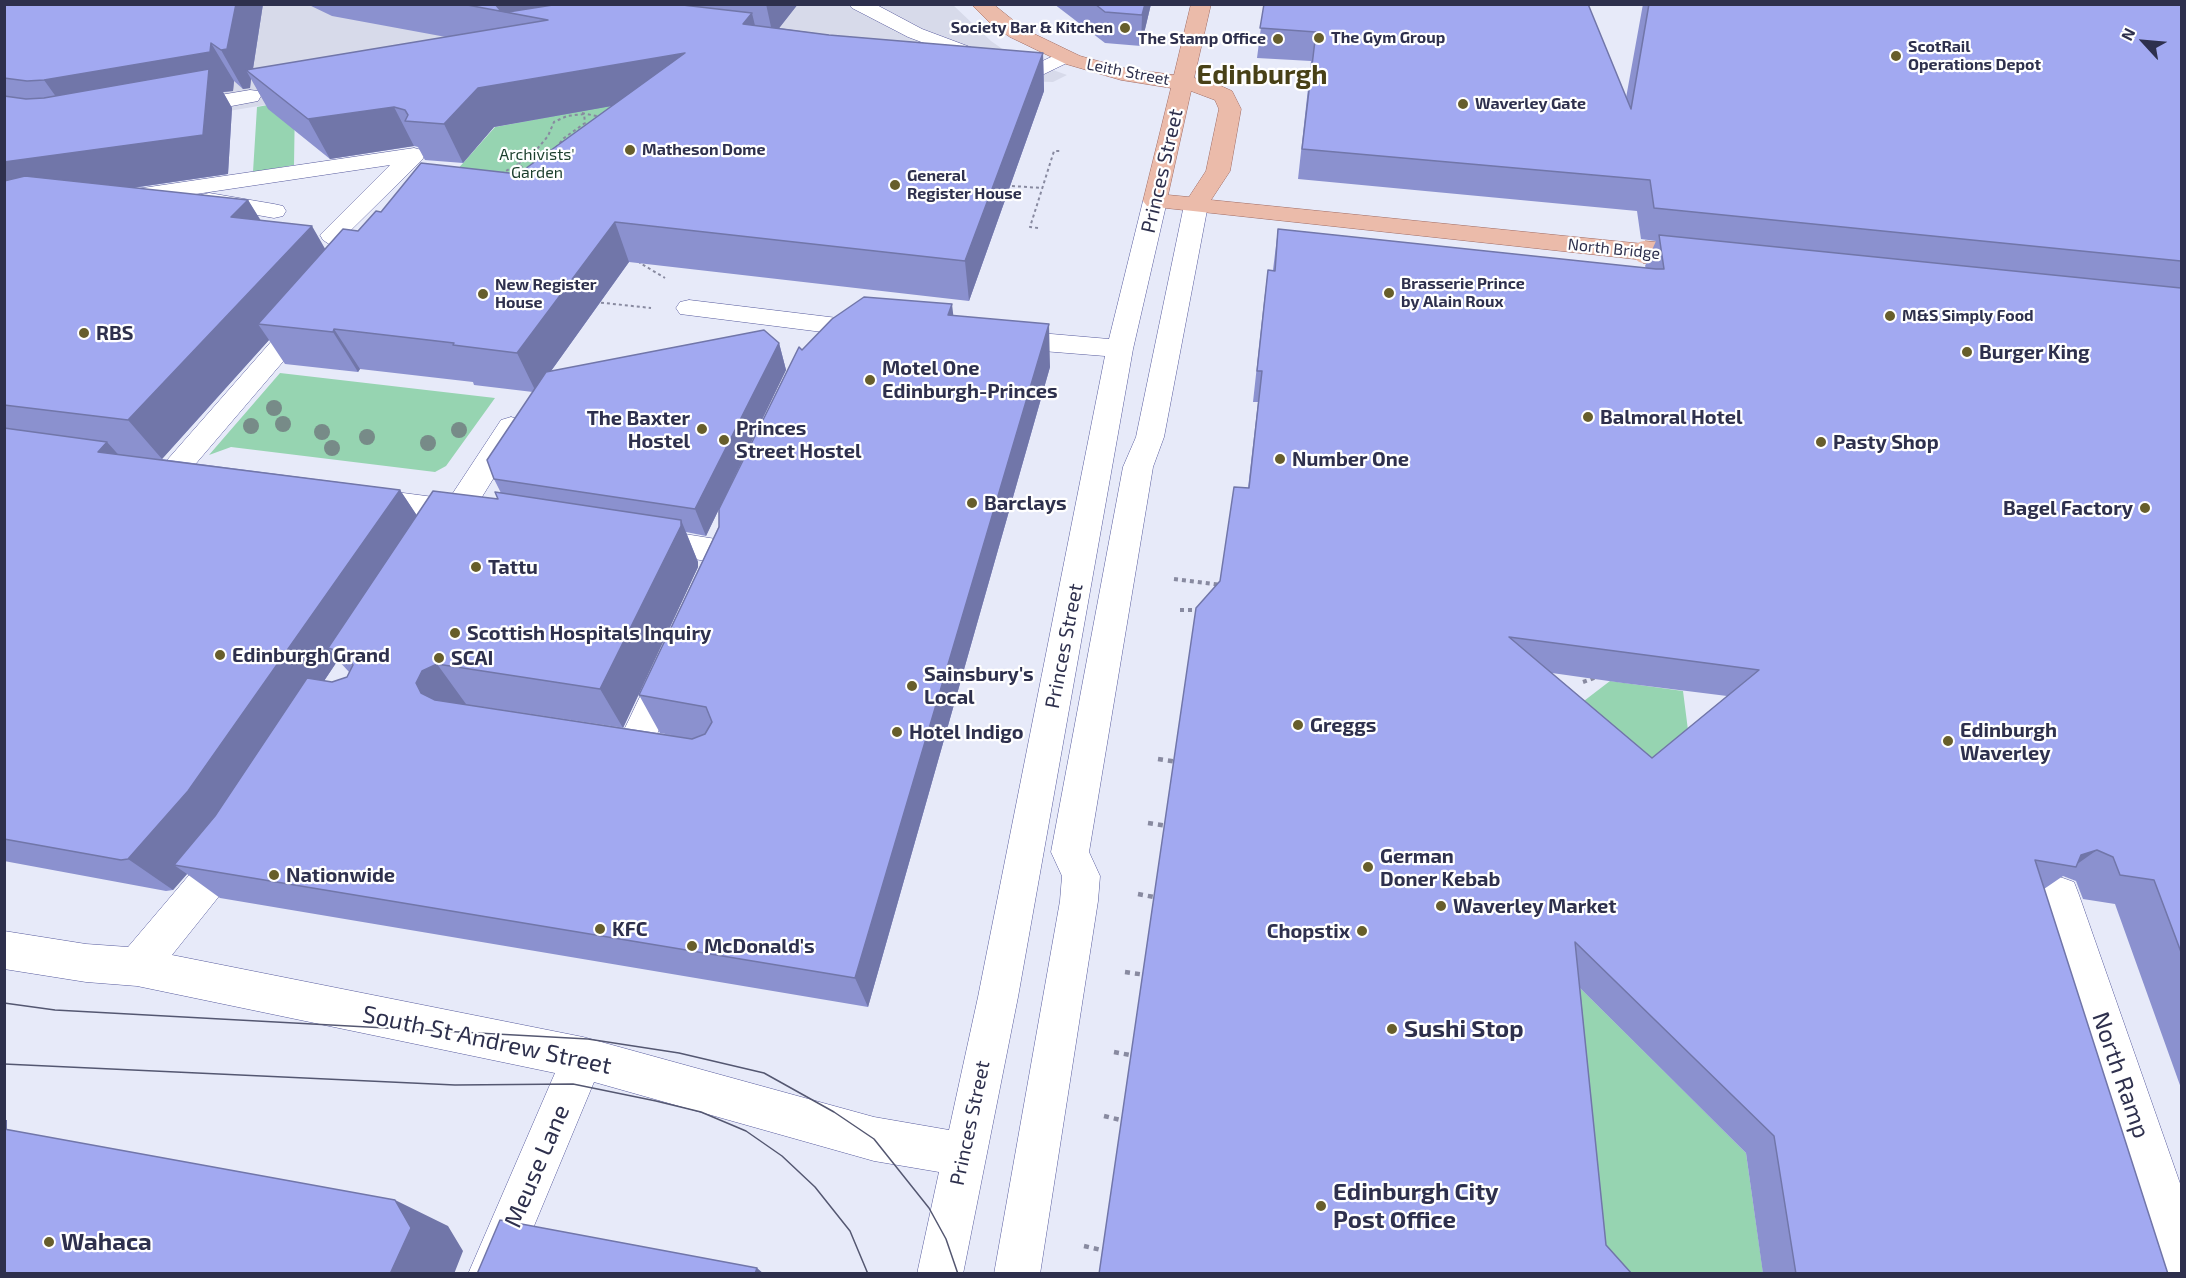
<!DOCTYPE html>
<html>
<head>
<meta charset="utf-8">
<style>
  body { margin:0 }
  #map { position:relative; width:2186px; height:1278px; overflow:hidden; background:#e7eaf9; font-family:"Exo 2",sans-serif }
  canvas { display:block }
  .frame { position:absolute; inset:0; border:6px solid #2e304d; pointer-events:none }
  .north { position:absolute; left:2114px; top:12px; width:60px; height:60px; -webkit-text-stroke:4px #fff; paint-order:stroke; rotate:296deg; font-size:16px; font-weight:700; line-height:24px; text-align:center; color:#2e304d }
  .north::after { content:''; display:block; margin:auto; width:21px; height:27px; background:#2e304d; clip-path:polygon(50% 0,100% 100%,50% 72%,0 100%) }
</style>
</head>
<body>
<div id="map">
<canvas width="2186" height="1278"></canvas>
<div class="frame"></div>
<div class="north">N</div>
</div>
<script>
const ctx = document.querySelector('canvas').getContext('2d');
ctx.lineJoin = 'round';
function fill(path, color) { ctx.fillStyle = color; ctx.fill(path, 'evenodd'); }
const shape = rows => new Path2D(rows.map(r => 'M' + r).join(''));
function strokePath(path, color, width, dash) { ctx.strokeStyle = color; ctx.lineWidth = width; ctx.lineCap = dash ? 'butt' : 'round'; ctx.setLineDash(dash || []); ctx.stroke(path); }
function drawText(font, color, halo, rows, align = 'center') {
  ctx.font = font + ' "Exo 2",sans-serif'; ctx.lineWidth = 4.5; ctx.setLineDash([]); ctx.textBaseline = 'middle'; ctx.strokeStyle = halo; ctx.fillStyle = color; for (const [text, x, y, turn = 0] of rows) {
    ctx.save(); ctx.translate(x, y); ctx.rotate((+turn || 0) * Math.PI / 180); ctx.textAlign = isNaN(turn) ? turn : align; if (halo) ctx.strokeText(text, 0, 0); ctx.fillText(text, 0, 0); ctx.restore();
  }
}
const built = shape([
  [5,5,953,5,991,41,1011,55,1067,75,1053,82,988,80,295,100,72,137]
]);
const green = shape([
  [295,100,294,165,253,172,257,107],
  [623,103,580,159,432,198,495,127],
  [280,373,495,398,446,466,435,472,231,447,209,455],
  [1610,681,1683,691,1689,738,1633,785,1559,720],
  [1557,965,1746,1153,1763,1273,1598,1273]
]);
const pathFar2 = shape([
  [582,113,601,117],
  [527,171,518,164,538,148,548,136,554,122,567,116,584,114,585,123,564,138,555,149],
  [501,174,518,164],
  [1012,186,1042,188],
  [1038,228,1030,227,1054,151,1061,151],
  [642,261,640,263,665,278],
  [595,302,651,308]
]);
const pathFar1 = shape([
  [1174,579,1221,585],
  [1180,610,1200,610],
  [1583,682,1597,677]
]);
const path = shape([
  [1158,759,1177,762],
  [1148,823,1168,826],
  [1138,894,1159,898],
  [1125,972,1146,975],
  [1114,1052,1135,1056],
  [1104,1116,1125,1121],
  [1084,1246,1106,1251]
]);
const minor = shape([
  [849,4,875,4,922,29,994,56,997,60,995,64,1036,64,1064,51,1071,53,1074,57,1071,61,1040,76,1000,75,993,73,989,69,992,65,980,64,908,37,852,8,849,4],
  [250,90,258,91,261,96,258,101,184,115,176,113,173,108,176,103,184,101,250,90],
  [414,148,422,150,425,155,422,160,347,234,371,250,374,255,362,270,353,273,344,270,340,265,347,256,323,240,320,235,390,165,129,204,121,202,117,197,121,192,129,190,414,148],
  [209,193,274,204,283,206,286,211,283,216,274,218,201,205,197,200,201,195,209,193],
  [1155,194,1163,196,1167,201,1133,349,1018,997,963,1274,917,1274,939,1172,874,1161,594,1082,514,1274,468,1274,555,1073,137,986,86,982,4,969,4,931,86,944,128,947,218,841,231,836,244,841,250,853,244,865,172,955,583,1037,874,1117,949,1130,978,997,1105,356,1005,348,996,345,992,339,996,333,1005,330,1109,339,1143,201,1147,196,1155,194],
  [1196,198,1204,200,1208,205,1164,437,1153,467,1089,852,1100,876,1098,901,1040,1274,994,1274,1060,901,1062,876,1051,852,1123,467,1136,437,1184,205,1188,200,1196,198],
  [689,300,854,320,863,322,867,328,863,334,854,336,680,314,676,308,680,302,689,300],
  [307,309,316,311,320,317,316,323,181,481,171,485,161,481,156,474,161,467,298,311,307,309],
  [511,417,521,420,525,427,477,505,483,513,479,521,465,524,458,535,447,538,436,535,432,527,436,520,365,510,354,507,350,499,354,491,365,488,449,499,501,420,511,417],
  [647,528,716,539,727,543,732,551,727,559,716,563,636,548,632,540,636,532,647,528],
  [668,659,680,663,685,673,646,758,634,762,597,754,591,743,597,732,609,728,624,730,656,663,668,659],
  [2060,877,2074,882,2079,895,2182,1189,2182,1274,2166,1272,2159,1256,2041,895,2046,882,2060,877]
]);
const major = shape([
  [971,4,993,4,1024,29,1080,56,1123,68,1174,75,1191,4,1211,4,1194,78,1210,81,1232,91,1241,109,1230,171,1211,200,1644,244,1653,247,1656,252,1653,257,1644,260,1147,206,1143,201,1171,88,1121,80,1066,64,1010,37,992,25,971,4],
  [1191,91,1215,100,1219,109,1206,171,1189,197,1168,195,1191,91]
]);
const tram = shape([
  [4,1003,55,1010,588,1039,679,1053,764,1073,834,1112,874,1139,929,1208,946,1239,958,1274],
  [4,1064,455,1085,573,1084,656,1101,701,1112,746,1131,782,1156,815,1187,850,1231,868,1274]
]);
const majorBridge = shape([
  [1644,252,1696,257]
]);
const trees = [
  [274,408],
  [283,424],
  [251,426],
  [459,430],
  [322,432],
  [367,437],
  [428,443],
  [332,448]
];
const wall = shape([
  [4,4,263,4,253,69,446,37,332,16,307,4,798,4,779,28,829,35,1043,53,1044,91,969,301,629,262,551,371,779,343,786,370,706,536,686,532,698,562,698,567,623,728,465,704,671,735,660,733,639,695,802,350,953,315,1050,367,868,1007,220,898,187,874,173,890,166,891,4,861],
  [251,79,268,109,330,159,414,146,418,147,425,160,463,163,494,127,611,106,518,174,381,212,358,231,325,249,260,220,248,200,133,188,228,174,232,108,223,92,233,91,234,81,243,89,250,88],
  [269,340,285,364,358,372,360,369,473,382,474,385,533,392,494,479,501,493,498,499,417,516,400,490,162,459],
  [338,660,349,672,347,677,332,682,324,681],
  [1054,4,1151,4,1141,46,1105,43],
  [1264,4,1626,98,1643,4,2181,4,2181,1088,2115,904,2083,899,2076,881,2063,876,2044,889,2168,1274,1763,1274,1746,1153,1580,988,1606,1245,1099,1274,1220,581,1248,488,1258,402,1253,402,1264,301,1268,270,1273,270,1278,229,1646,268,1645,266,1656,241,1641,239,1637,211,1298,179,1311,61,1257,58],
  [1552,673,1623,683,1727,696,1652,758]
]);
const shadedWall = shape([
  [236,4,263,4,252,75,246,70,251,79,250,88,243,89,221,50],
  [495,4,615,4,548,20,498,11],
  [766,4,798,4,773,36],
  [1145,4,1151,4,1141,46,1142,15],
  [752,13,761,51,743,24],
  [211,43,234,81,233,91,223,92,232,108,228,174,27,203,4,211,4,162,72,119,44,80],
  [685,53,696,91,494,127,463,163,444,124,478,88],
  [1043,53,1044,91,969,301,965,261],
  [394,107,414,146,330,159,308,119],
  [248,200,273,240,231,217],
  [615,222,629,262,536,392,517,353],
  [312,226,335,266,258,324,269,340,162,459,128,420],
  [952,304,957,347,948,315],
  [1049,324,1050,367,868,1007,855,978],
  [334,329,360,369,358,372,333,332],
  [779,343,786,370,706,536,695,509],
  [107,442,142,481,98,452],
  [400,490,426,529,328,648,338,660,228,825,174,865,187,874,173,890,128,859],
  [681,520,698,562,698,567,623,728,600,689],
  [437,664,466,704,452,710,421,693,416,683,422,671],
  [2097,850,2073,867,2081,855],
  [4,1120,7,1120,7,1145,4,1144],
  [395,1200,448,1226,463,1251,454,1274,390,1274],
  [757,1268,764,1274,755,1274]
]);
const building = shape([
  [4,4,236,4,227,49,221,50,211,43,210,52,44,80,27,81,4,78,4,4],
  [462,4,495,4,500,10,508,12,559,4,674,4,752,13,743,24,829,35,1043,53,965,261,615,222,517,353,453,345,454,343,334,329,333,332,258,324,343,229,358,231,376,211,381,212,421,163,518,174,685,53,478,88,444,124,405,121,408,115,405,110,394,107,308,119,246,70,548,20,462,4],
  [1095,4,1145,4,1142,15,1105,12,1095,4],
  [1264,4,1588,4,1631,109,1649,4,2181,4,2181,261,1654,208,1650,180,1302,149,1316,32,1260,28,1264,4],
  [209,69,203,135,4,162,4,96,26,99,44,98,209,69],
  [25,176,248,200,231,217,312,226,128,420,4,405,4,181,25,176],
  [1278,229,1656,269,1664,269,1659,235,2181,288,2181,952,2154,880,2120,875,2113,857,2097,850,2081,855,2076,867,2035,860,2168,1274,1796,1274,1774,1136,1575,942,1606,1245,1632,1274,1099,1274,1196,608,1220,581,1234,487,1249,488,1262,371,1257,371,1268,270,1275,271,1278,229],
  [1509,637,1759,670,1652,758,1509,637],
  [864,297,952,304,948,315,1049,324,855,978,174,865,215,816,307,678,332,682,347,677,353,665,348,654,328,648,433,491,498,499,495,492,681,520,681,526,600,689,437,664,422,671,416,683,421,693,435,700,692,739,705,734,712,722,706,707,639,695,719,527,719,509,799,347,802,350,832,319,864,297],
  [764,330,779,343,695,509,494,479,487,460,546,372,764,330],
  [4,428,107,442,98,452,400,490,188,791,128,859,121,860,4,839,4,428],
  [4,1129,395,1200,411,1228,390,1274,4,1274,4,1129],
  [500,1220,757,1268,755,1274,477,1274,500,1220]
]);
const markers = [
  [1125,28,6,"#675e2b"],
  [1319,38,6,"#675e2b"],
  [1278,39,6,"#675e2b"],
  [1896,56,6,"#675e2b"],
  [1463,104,6,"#675e2b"],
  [630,150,6,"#675e2b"],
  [895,185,6,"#675e2b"],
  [1389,293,6,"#675e2b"],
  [483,294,6,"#675e2b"],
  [1890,316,6,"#675e2b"],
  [84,333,6,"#675e2b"],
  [1967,352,6,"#675e2b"],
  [870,380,6,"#675e2b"],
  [1588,417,6,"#675e2b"],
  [702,429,6,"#675e2b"],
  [724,440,6,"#675e2b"],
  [1821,442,6,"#675e2b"],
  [1280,459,6,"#675e2b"],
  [972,503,6,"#675e2b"],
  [2145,508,6,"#675e2b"],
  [476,567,6,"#675e2b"],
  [455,633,6,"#675e2b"],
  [220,655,6,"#675e2b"],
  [439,658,6,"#675e2b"],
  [912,686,6,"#675e2b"],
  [1298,725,6,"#675e2b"],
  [897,732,6,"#675e2b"],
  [1948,741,6,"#675e2b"],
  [1368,867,6,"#675e2b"],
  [274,875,6,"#675e2b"],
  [1441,906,6,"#675e2b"],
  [600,929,6,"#675e2b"],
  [1362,931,6,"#675e2b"],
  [692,946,6,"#675e2b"],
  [1392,1029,6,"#675e2b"],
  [1321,1206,6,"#675e2b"],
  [49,1242,6,"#675e2b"]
];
const farPoinames = [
  ["Society Bar & Kitchen",1113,28,"right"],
  ["The Gym Group",1331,38],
  ["The Stamp Office",1266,39,"right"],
  ["ScotRail",1908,47],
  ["Operations Depot",1908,65],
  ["Waverley Gate",1475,104],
  ["Matheson Dome",642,150],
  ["General",907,176],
  ["Register House",907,194],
  ["Brasserie Prince",1401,284],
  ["by Alain Roux",1401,302],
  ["New Register",495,285],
  ["House",495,303],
  ["M&S Simply Food",1902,316]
];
const farStreetnames = [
  ["Leith Street",1128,72,11],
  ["North Bridge",1614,249,6]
];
const farParknames = [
  ["Archivists'",537,155],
  ["Garden",537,173]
];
const streetNames = [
  ["Princes Street",1162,171,-77],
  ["Princes Street",1064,646,-79],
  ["Princes Street",970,1123,-78]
];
const poiNames = [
  ["RBS",96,333],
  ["Burger King",1979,352],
  ["Motel One",882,368],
  ["Edinburgh-Princes",882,391],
  ["Balmoral Hotel",1600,417],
  ["The Baxter",690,418,"right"],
  ["Hostel",690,441,"right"],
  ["Princes",736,428],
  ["Street Hostel",736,451],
  ["Pasty Shop",1833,442],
  ["Number One",1292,459],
  ["Barclays",984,503],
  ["Bagel Factory",2133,508,"right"],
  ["Tattu",488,567],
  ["Scottish Hospitals Inquiry",467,633],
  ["Edinburgh Grand",232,655],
  ["SCAI",451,658],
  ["Sainsbury's",924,674],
  ["Local",924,697],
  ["Greggs",1310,725],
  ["Edinburgh",1960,730],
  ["Waverley",1960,753],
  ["Hotel Indigo",909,732],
  ["German",1380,856],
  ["Doner Kebab",1380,879],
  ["Nationwide",286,875],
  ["Waverley Market",1453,906],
  ["KFC",612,929],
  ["Chopstix",1350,931,"right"],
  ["McDonald's",704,946]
];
const nearPoinames = [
  ["Sushi Stop",1404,1029],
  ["Edinburgh City",1333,1192],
  ["Post Office",1333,1220],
  ["Wahaca",61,1242]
];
const nearStreetnames = [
  ["South St Andrew Street",487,1040,12],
  ["North Ramp",2121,1075,71],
  ["Meuse Lane",537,1166,-67]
];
const farTownnames = [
  ["Edinburgh",1262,75]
];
fill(built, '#d7daea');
fill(green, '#96d4b1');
strokePath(minor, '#575b9d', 1);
strokePath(major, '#a06c64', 1);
strokePath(pathFar2, '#888aa0', 2, [3, 3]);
strokePath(pathFar1, '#888aa0', 4, [4, 4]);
strokePath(path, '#888aa0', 4.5, [5, 5]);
fill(minor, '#fff');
fill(major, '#ebbbaa');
strokePath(tram, '#545771', 1.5);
strokePath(majorBridge, '#a06c64', 23, []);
strokePath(majorBridge, '#ebbbaa', 22);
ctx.fillStyle = '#778b88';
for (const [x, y] of trees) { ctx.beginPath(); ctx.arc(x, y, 8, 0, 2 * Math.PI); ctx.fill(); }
fill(wall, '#8b91cf');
fill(shadedWall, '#7176a9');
fill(building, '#a2a9f1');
strokePath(building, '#7176a9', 1.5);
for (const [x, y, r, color] of markers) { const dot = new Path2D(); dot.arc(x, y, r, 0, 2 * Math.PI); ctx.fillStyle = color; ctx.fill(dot); strokePath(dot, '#fff', 2); }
drawText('bold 16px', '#2e304d', '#fff', farPoinames, 'left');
drawText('16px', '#2e304d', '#fff', farStreetnames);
drawText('16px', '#1b3e2c', '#fff', farParknames);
drawText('20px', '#2e304d', '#fff', streetNames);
drawText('bold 20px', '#2e304d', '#fff', poiNames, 'left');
drawText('bold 24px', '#2e304d', '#fff', nearPoinames, 'left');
drawText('24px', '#2e304d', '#fff', nearStreetnames);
drawText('bold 27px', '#484117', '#fff', farTownnames);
</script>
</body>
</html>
